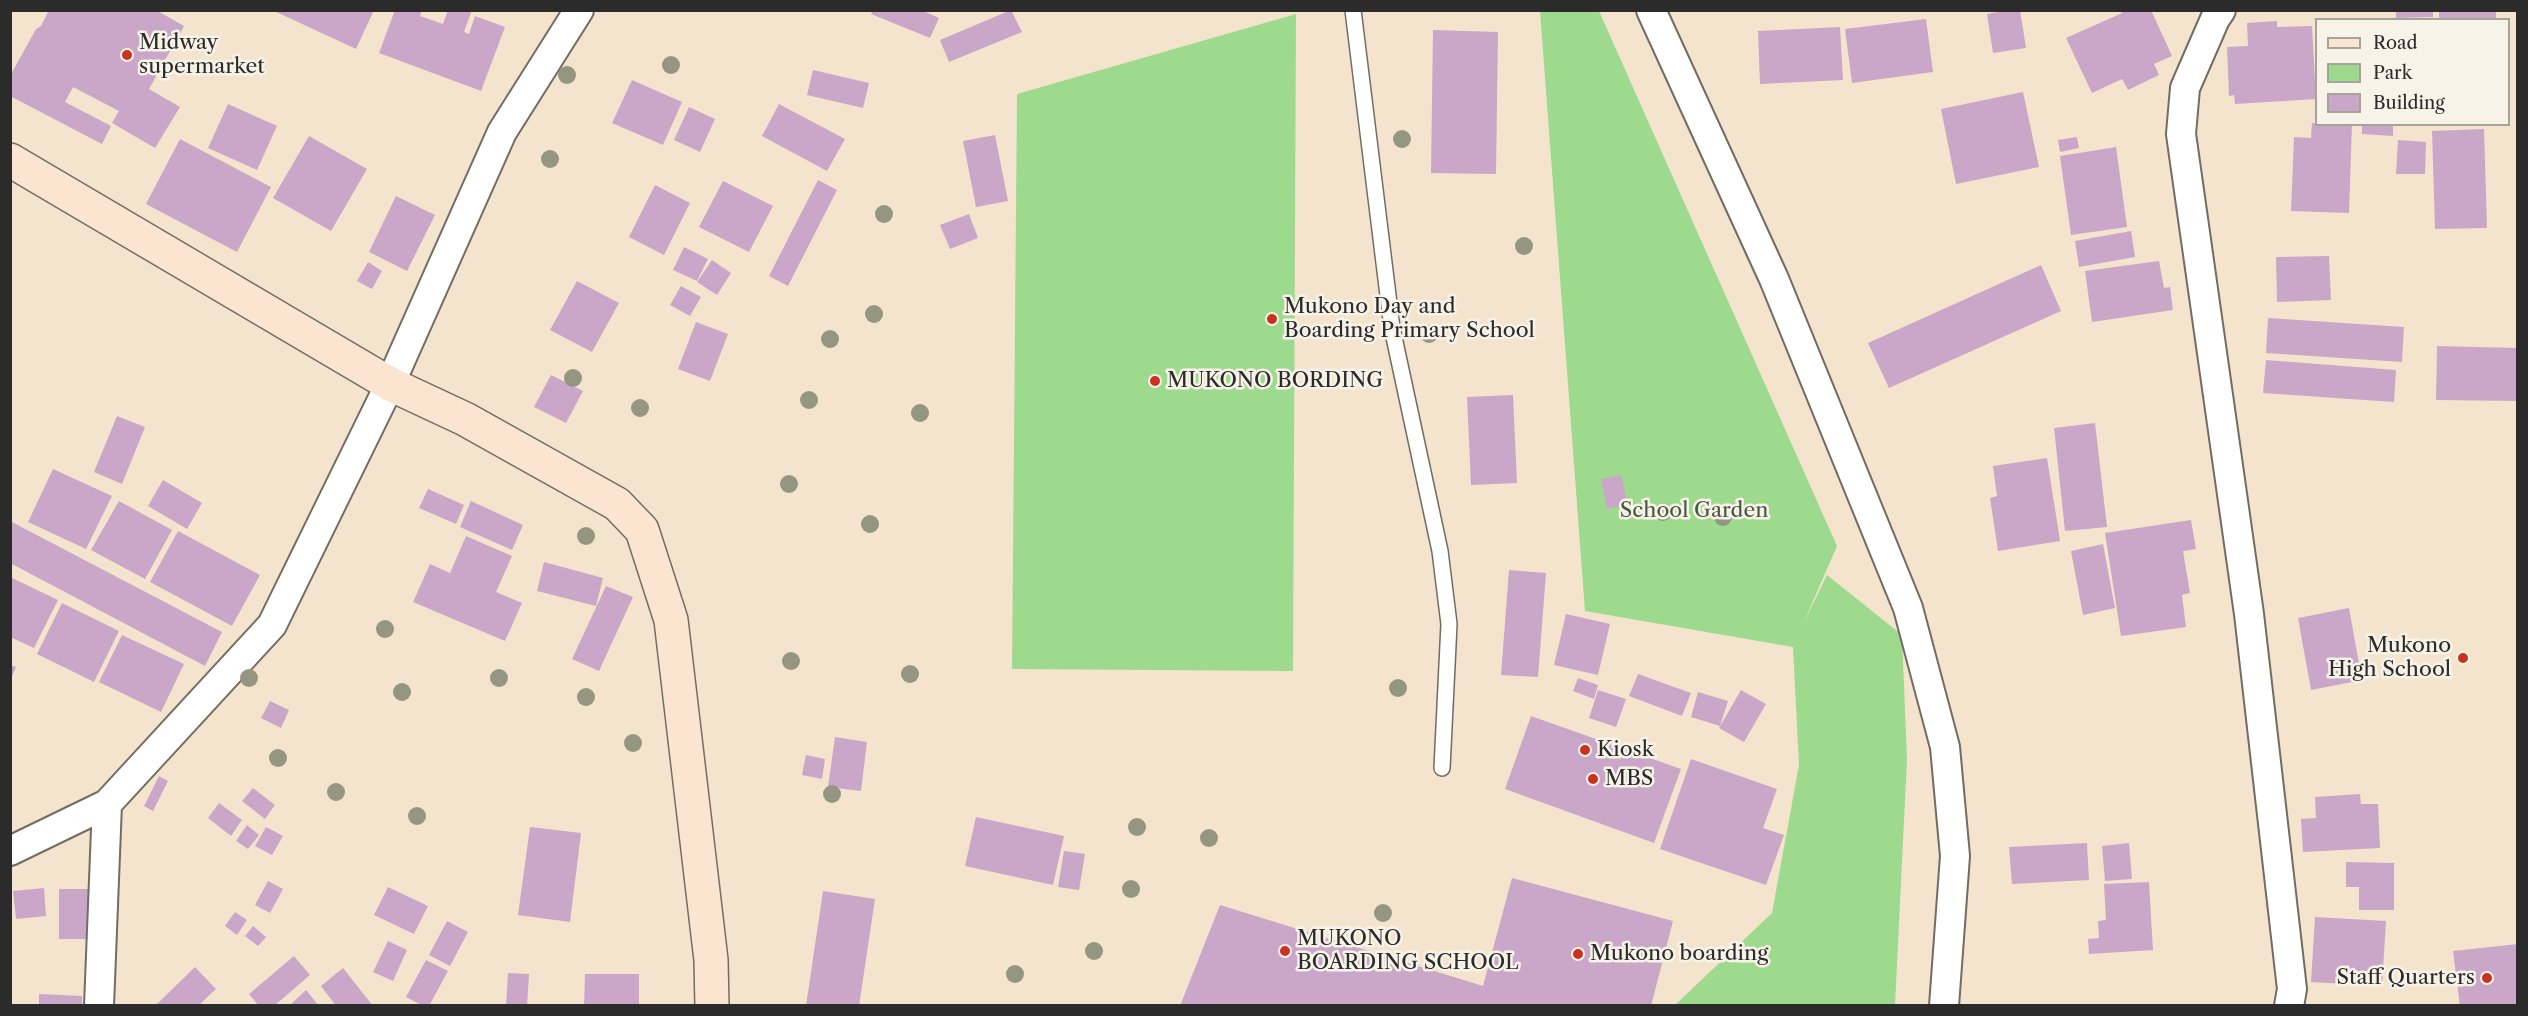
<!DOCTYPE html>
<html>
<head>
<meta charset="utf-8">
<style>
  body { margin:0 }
  #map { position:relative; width:2528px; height:1016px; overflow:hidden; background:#f4e4cd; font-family:"Libre Caslon Text",serif }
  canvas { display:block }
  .frame { position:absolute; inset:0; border:12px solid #2b2b2b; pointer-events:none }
  .legend { position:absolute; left:2315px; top:18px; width:195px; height:108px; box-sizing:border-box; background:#f7f3e8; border:2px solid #a5a39c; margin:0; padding:8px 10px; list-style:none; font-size:18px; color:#2b2b2b }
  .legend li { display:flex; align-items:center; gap:12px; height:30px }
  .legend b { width:30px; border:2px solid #a5a39c }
</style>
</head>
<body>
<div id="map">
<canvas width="2528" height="1016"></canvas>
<div class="frame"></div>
<ul class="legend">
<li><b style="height:8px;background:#fce5d0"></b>Road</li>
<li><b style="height:16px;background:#9eda8e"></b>Park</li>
<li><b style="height:16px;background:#caa7c9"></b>Building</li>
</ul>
</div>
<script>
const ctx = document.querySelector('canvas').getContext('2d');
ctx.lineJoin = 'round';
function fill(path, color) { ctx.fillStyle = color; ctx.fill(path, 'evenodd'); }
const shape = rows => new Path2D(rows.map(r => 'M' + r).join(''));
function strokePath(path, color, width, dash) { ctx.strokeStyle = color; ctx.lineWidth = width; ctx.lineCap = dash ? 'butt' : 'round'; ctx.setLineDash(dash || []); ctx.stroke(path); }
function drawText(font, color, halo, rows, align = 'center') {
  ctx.font = font + ' "Libre Caslon Text",serif'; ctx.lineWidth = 5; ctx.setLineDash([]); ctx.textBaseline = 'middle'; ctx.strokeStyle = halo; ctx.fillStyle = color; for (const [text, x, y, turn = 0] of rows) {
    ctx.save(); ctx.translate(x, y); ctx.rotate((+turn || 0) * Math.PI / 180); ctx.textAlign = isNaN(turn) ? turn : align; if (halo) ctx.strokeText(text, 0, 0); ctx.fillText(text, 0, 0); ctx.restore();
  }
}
const green = shape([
  [1540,11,1599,11,1837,546,1803,624,1827,575,1902,635,1907,760,1895,1005,1675,1005,1772,913,1799,765,1793,647,1585,611],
  [1296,14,1293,671,1012,669,1017,94]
]);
const building = shape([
  [49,10,156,10,184,26,149,89,180,107,155,148,112,123,119,111,73,87,65,102,111,126,102,144,10,96,10,76,36,29,41,26],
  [272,10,374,10,356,49],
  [395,10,422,10,420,16,443,24,448,10,472,10,464,32,469,34,475,16,505,27,481,91,379,53],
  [873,10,921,10,939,18,930,38,871,14],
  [1011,10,1022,32,949,62,940,40],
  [2009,10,2020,10,2026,48,1993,53,1987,14],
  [2121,10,2151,10,2172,56,2154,64,2159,75,2128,90,2122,79,2092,93,2066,38,2122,13],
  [2396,10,2433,10,2433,17,2396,18],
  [2439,10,2496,10,2496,20,2439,20],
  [1926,19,1933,72,1852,83,1845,29],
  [2277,21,2277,27,2312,26,2316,99,2235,104,2234,95,2229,96,2227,47,2248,46,2247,23],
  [1840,27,1843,80,1760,84,1758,31],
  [1433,30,1498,32,1496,174,1431,173],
  [813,70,869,83,863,108,807,95],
  [632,80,682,102,663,145,612,123],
  [2023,92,2039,167,1956,184,1941,109],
  [228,104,277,126,257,170,208,148],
  [779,104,845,139,827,171,762,136],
  [689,107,715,119,700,152,674,140],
  [2312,123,2352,124,2349,213,2291,211,2294,137,2311,138],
  [2362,124,2393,124,2393,136,2362,134],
  [2484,129,2487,228,2435,229,2432,131],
  [995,135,1008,201,976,207,963,141],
  [309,136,367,169,331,231,273,198],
  [2077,137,2079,148,2060,152,2058,140],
  [180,139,271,187,237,252,146,204],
  [2398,140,2426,142,2425,174,2396,174],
  [2116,147,2127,227,2071,235,2060,156],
  [818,180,837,190,788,286,769,276],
  [723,181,773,206,749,252,699,227],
  [655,185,690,203,664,255,629,237],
  [396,196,435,215,407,271,369,252],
  [969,214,978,238,950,249,940,225],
  [2131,231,2135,257,2079,267,2075,241],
  [684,247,708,259,697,281,673,270],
  [2329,256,2331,300,2277,302,2276,257],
  [712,260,731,273,717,295,697,282],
  [2159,261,2164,288,2170,287,2173,310,2092,322,2085,271],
  [368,262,382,271,372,289,357,281],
  [2041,265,2061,311,1889,388,1868,343],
  [577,281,619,303,592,352,550,330],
  [681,286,701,297,690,316,670,305],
  [2268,318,2404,327,2402,362,2266,353],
  [696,322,728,334,710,381,678,369],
  [2437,346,2518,348,2518,401,2436,400],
  [2266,360,2396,370,2394,402,2263,393],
  [551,375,583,391,566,423,534,407],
  [1513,395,1517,483,1471,485,1467,397],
  [117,416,145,427,122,484,94,472],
  [2095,423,2107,527,2065,531,2054,428],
  [2047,458,2060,541,1998,551,1990,498,1997,496,1993,466],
  [53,469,112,496,86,549,28,522],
  [1621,475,1628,505,1607,509,1601,479],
  [163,480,202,503,187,529,148,506],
  [428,489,464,505,456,524,419,508],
  [119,501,172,530,145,579,91,550],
  [471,501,523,525,512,550,460,527],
  [2191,520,2196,549,2183,551,2190,593,2182,595,2186,627,2121,636,2105,533],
  [10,521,222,632,205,666,10,563],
  [178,531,260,575,232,626,150,582],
  [466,536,512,556,496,592,522,603,505,641,413,602,430,564,450,573],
  [2103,544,2115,608,2083,615,2071,551],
  [544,562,603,578,596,606,537,591],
  [1509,570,1546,573,1538,677,1501,675],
  [10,577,58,600,34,648,10,637],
  [606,586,633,597,599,671,572,659],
  [62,603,119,631,94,682,37,654],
  [2349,608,2362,680,2311,690,2298,618],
  [1566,614,1610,624,1598,675,1554,665],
  [122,635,184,664,161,712,99,682],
  [10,665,16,667,10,681],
  [1638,674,1691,693,1682,716,1629,696],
  [1578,678,1598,685,1594,699,1573,691],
  [1598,690,1626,699,1616,727,1589,718],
  [1741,690,1766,704,1744,742,1719,728],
  [1698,692,1728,701,1720,726,1691,717],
  [270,701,289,710,281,728,261,718],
  [1531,716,1681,769,1654,843,1505,789],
  [835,737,867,742,861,791,828,787],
  [806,755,825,759,822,779,802,775],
  [1691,759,1777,789,1763,828,1784,835,1766,885,1660,849],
  [159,776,168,781,153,811,144,806],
  [253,788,275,805,265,819,242,801],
  [2360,794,2361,804,2378,804,2380,848,2303,852,2301,819,2316,818,2315,797],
  [219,803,242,820,231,836,208,818],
  [976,817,1064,836,1053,885,965,866],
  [247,825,259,835,248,849,236,841],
  [266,827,283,836,272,855,255,846],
  [530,827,581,833,570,922,518,915],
  [2087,843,2089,880,2012,884,2009,847],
  [2129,843,2132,879,2105,881,2102,846],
  [1064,851,1085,854,1079,890,1058,887],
  [2346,862,2394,863,2394,910,2359,910,2359,887,2346,887],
  [1512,878,1673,921,1651,1006,1180,1006,1220,905,1483,986],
  [268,881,283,889,270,913,255,905],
  [2149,882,2153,950,2089,954,2088,939,2099,938,2098,921,2106,920,2104,884],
  [388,887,428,906,414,934,374,915],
  [44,888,46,916,16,919,13,891],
  [59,889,94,889,94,939,59,939],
  [823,891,875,899,859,1006,806,1006],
  [235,912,247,920,237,935,225,926],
  [2315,917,2386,921,2382,986,2311,982],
  [447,921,468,932,450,966,429,955],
  [253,926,266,937,258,946,245,936],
  [388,941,407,950,393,981,373,972],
  [2518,944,2518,1006,2460,1006,2453,951],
  [294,956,310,975,274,1006,259,1006,249,994],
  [426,960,448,971,429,1006,423,1006,406,997],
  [195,967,216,989,198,1006,155,1006],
  [343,968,373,1006,336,1006,321,986],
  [508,973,529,974,527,1006,506,1006],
  [585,974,639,974,639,1006,584,1006],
  [306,990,319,1006,289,1006],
  [39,994,82,996,82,1006,39,1006]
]);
const lane = shape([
  [1353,10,1392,328,1440,551,1449,624,1442,768]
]);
const street = shape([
  [1651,10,1774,279,1908,608,1945,747,1955,856,1944,1006],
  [2221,10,2215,19,2185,88,2181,134,2249,614,2292,989,2289,1006],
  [10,851,107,804],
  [99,1006,107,804,272,625,390,384,502,132,579,10]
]);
const secondary = shape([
  [10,160,390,384,465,419,617,504,642,530,671,620,711,960,712,1006]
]);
const trees = [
  [671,65],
  [567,75],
  [1402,139],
  [550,159],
  [884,214],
  [1524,246],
  [874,314],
  [1429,334],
  [830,339],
  [573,378],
  [809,400],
  [640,408],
  [920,413],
  [789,484],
  [1663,512],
  [1723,517],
  [870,524],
  [586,536],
  [385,629],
  [791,661],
  [910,674],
  [249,678],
  [499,678],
  [1398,688],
  [402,692],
  [586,697],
  [633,743],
  [278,758],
  [336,792],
  [832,794],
  [417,816],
  [1137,827],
  [1209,838],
  [1131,889],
  [1383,913],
  [1094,951],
  [1015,974]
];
const markers = [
  [127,55,6,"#c8321e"],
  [1272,319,6,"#c8321e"],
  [1155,381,6,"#c8321e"],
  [2463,658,6,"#c8321e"],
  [1585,750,6,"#c8321e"],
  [1593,779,6,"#c8321e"],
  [1285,951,6,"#c8321e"],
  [1578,954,6,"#c8321e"],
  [2487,978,6,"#c8321e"]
];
const poiNames = [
  ["Midway",139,43],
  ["supermarket",139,67],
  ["Mukono Day and",1284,307],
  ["Boarding Primary School",1284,331],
  ["MUKONO BORDING",1167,381],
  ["Mukono",2451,646,"right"],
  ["High School",2451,670,"right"],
  ["Kiosk",1597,750],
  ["MBS",1605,779],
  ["MUKONO",1297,939],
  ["BOARDING SCHOOL",1297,963],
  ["Mukono boarding",1590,954],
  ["Staff Quarters",2475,978,"right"]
];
const parkNames = [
  ["School Garden",1694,511]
];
fill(green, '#9eda8e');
fill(building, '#caa7c9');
strokePath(lane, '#716c64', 18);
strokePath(street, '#716c64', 32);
strokePath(secondary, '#716c64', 36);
strokePath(lane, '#fff', 15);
strokePath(street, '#fff', 28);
strokePath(secondary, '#fce5d0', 33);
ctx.fillStyle = '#959682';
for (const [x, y] of trees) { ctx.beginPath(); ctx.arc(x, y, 9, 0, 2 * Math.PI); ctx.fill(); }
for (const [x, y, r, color] of markers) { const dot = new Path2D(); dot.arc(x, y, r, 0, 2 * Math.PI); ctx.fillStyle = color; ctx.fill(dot); strokePath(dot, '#f7f3e8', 2); }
drawText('21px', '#2b2b2b', '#f7f3e8', poiNames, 'left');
drawText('21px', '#485744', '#f7f3e8', parkNames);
</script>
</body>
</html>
